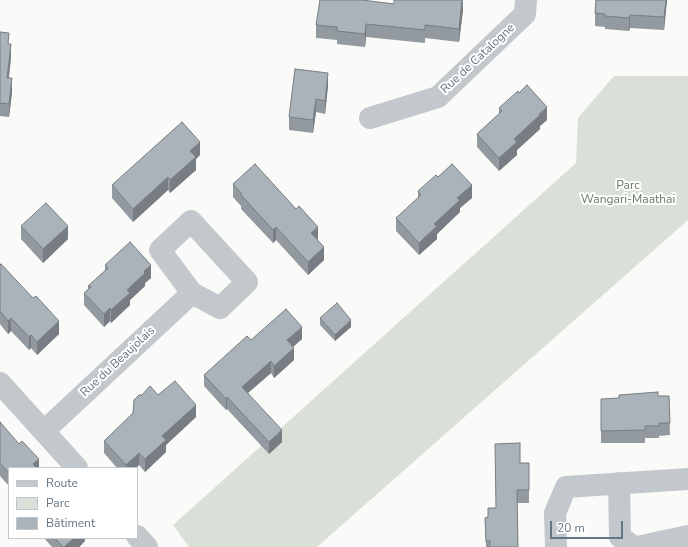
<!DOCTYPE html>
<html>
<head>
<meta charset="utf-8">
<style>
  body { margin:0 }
  #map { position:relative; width:688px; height:547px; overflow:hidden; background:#fafaf8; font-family:"Nunito Sans",sans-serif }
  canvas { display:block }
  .legend { position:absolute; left:8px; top:467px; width:130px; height:72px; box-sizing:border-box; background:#fff; border:1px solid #c1c8cd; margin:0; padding:5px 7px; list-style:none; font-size:12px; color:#657683 }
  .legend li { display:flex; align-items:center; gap:8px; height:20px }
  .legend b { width:20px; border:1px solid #c1c8cd }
  .scale { position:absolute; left:550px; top:521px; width:73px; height:18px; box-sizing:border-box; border:2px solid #657683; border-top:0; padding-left:5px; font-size:12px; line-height:14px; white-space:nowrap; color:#657683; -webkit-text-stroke:3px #fff; paint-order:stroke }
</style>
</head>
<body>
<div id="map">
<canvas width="688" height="547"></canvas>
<ul class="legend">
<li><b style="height:5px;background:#c3c8cc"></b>Route</li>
<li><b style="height:11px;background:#dadfd7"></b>Parc</li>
<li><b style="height:11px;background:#aab3b9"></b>Bâtiment</li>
</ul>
<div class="scale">20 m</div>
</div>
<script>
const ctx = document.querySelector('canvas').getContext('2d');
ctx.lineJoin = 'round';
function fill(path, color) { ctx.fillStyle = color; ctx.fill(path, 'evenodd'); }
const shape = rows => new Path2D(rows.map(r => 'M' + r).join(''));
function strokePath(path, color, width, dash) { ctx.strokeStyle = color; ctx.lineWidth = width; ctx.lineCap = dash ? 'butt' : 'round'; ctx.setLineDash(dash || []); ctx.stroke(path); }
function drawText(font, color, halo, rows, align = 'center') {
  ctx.font = font + ' "Nunito Sans",sans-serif'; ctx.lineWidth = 4; ctx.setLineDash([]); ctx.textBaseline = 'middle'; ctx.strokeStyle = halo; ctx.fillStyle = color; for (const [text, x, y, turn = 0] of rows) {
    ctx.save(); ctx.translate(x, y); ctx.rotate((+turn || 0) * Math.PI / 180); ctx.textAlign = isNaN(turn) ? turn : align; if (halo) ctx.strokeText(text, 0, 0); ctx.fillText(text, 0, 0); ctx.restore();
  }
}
const green = shape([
  [614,76,688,76,688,220,317,547,189,547,173,525,576,163,578,118]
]);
const minor = shape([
  [370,118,438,97,525,14,526,0],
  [0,383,77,468],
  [44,431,192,293,160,250,191,221,247,282,220,308,192,293],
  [619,483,620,537,634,547],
  [137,536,147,547],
  [556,547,555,513,566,487,688,479],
  [637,547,688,536]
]);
const wall = shape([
  [463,0,463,10,459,42,425,38,425,43,366,37,365,47,337,44,337,40,316,38,316,25,394,4],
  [667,0,664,30,630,28,629,31,605,29,605,27,595,26,595,13],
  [0,32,9,44,11,57,9,78,12,92,9,117,0,116],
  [328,86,325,114,316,112,313,133,289,130,289,117],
  [499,108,547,120,540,126,540,129,517,150,517,155,499,171,477,147,477,134,499,114],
  [200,155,196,159,196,170,170,193,168,190,133,222,112,198,112,185],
  [233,184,318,240,324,260,308,275,276,240,273,243,241,209,241,206,233,197],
  [418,191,472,198,460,208,460,212,437,234,437,239,419,255,396,231,396,218,418,198],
  [21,226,68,239,43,263,21,239],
  [0,265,59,334,37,355,31,348,29,350,11,331,8,334,0,324],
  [105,265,151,278,145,283,145,286,130,300,130,305,111,323,110,321,104,327,84,305,84,293,88,289,88,286,105,271],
  [320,318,351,327,335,341,320,325],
  [302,339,293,347,294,360,274,378,271,373,248,393,282,442,269,454,227,409,226,410,204,386,204,375,251,340],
  [158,395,196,417,166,445,166,452,145,472,139,465,136,468,117,468,104,453,104,441],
  [658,396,669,396,670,435,659,436,659,438,645,438,645,443,601,443,601,411,619,398],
  [0,422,39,468,9,468,9,486,0,476],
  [520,463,529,463,529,503,517,503,518,547,486,547,485,518,488,517,496,508],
  [44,538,85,538,85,541,79,547,52,547]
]);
const shadedWall = shape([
  [462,0,463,10,459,42,459,29],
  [666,0,667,0,664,30,664,17],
  [630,15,630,28,629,31,629,18],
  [366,24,366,37,365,47,365,34],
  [11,44,11,57,7,91,7,78],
  [328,73,328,86,325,114,325,101],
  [12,78,12,92,9,117,9,104],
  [316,99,316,112,313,133,313,120],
  [547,107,547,120,540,126,540,129,517,150,517,155,499,171,499,158,514,139],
  [200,142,200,155,196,159,196,170,170,193,170,180,190,151],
  [168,177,168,190,133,222,133,209],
  [472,185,472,198,460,208,460,212,437,234,437,239,419,255,419,243,457,198],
  [68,226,68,239,43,263,43,249],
  [276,227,276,240,273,243,273,230],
  [318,227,318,240,311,233],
  [324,247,324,260,308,275,308,262],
  [151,265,151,278,145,283,145,286,130,300,130,305,111,323,111,310,127,290,144,271],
  [110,308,110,321,104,327,104,314],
  [11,318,11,331,8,334,8,321],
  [351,320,351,327,335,341,335,335],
  [59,321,59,334,37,355,37,342],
  [302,327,302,339,287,352,287,340],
  [31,335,31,348,29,350,29,337],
  [294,348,294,360,274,378,274,366],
  [271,361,271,373,242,398,242,387],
  [227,397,227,409,226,410,226,399],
  [196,405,196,417,166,445,166,452,145,472,145,459,162,436],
  [282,430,282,442,269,454,269,442],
  [139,453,139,465,136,468,126,468,126,465],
  [39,459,39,468,33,468,33,464],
  [74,538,85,538,85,541,79,547,64,547]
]);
const building = shape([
  [320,0,362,0,394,4,394,0,462,0,459,29,425,25,425,30,366,24,365,34,337,31,337,27,316,25,320,0],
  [596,0,666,0,664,17,630,15,629,18,605,16,605,14,595,13,596,0],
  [0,32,9,33,8,44,11,44,7,78,12,78,9,104,0,103,0,32],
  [295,69,328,73,325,101,316,99,313,120,289,117,295,69],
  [527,85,547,107,539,114,540,115,514,139,517,142,499,158,477,134,502,111,499,108,518,91,519,93,527,85],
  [182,122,200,142,190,151,196,157,170,180,168,177,133,209,112,185,182,122],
  [255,164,296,209,299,206,318,227,311,233,324,247,308,262,276,227,273,230,241,195,242,194,233,184,255,164],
  [452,164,472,185,457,198,460,200,434,224,437,226,419,243,396,218,421,195,418,191,436,175,438,177,452,164],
  [46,203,68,226,43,249,21,226,46,203],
  [130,242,151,265,144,271,145,273,127,290,130,293,111,310,110,308,104,314,84,293,91,287,88,286,108,268,105,265,130,242],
  [1,264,33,298,36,296,59,321,37,342,31,335,29,337,11,318,8,321,0,311,0,265,1,264],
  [337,303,351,320,335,335,320,318,337,303],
  [286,309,302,327,287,340,294,348,274,366,271,361,242,387,282,430,269,442,227,397,226,399,204,375,247,336,251,340,286,309],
  [175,381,196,405,162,436,166,440,145,459,139,453,126,465,104,441,133,413,134,400,139,395,142,395,150,386,158,395,175,381],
  [658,392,658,396,669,396,670,423,659,423,659,426,645,426,645,430,601,431,601,399,619,398,619,395,658,392],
  [0,422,19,444,22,441,39,459,33,464,37,468,9,468,9,473,0,463,0,422],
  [520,443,520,463,529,463,529,490,517,490,518,547,490,547,490,541,486,541,485,518,488,517,488,508,496,508,495,444,520,443],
  [55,538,74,538,64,547,63,547,55,538]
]);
const streetNames = [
  ["Rue de Catalogne",478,59,-43],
  ["Rue du Beaujolais",118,362,-43]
];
const parkNames = [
  ["Parc",628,186],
  ["Wangari-Maathai",628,200]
];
fill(green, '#dadfd7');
strokePath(minor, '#c3c8cc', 22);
fill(wall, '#929a9f');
fill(shadedWall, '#777d82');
fill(building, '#aab3b9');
strokePath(building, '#777d82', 1);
drawText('12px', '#657683', '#fff', streetNames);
drawText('12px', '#687a64', '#fff', parkNames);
</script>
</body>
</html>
